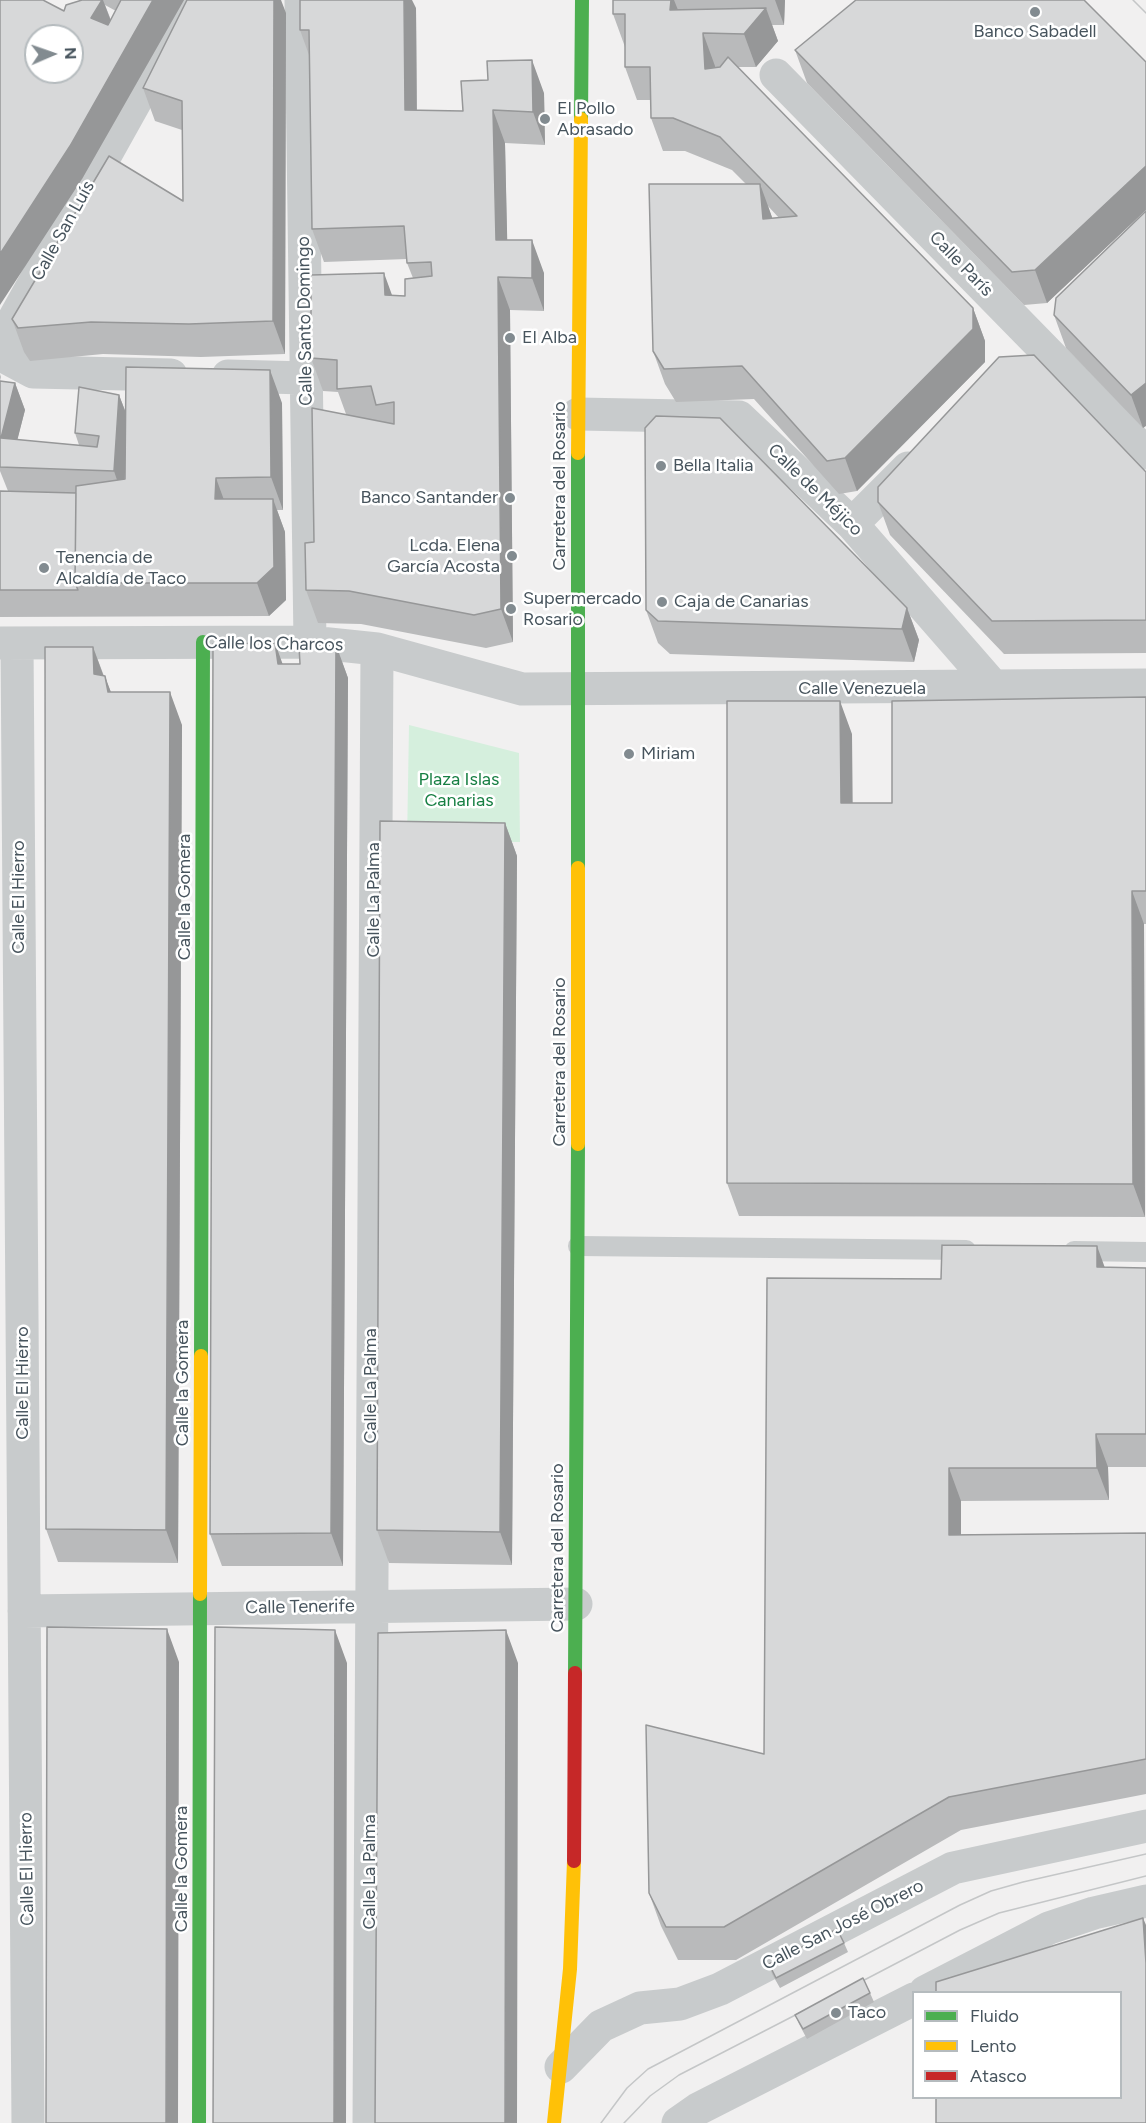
<!DOCTYPE html>
<html>
<head>
<meta charset="utf-8">
<style>
  body { margin:0 }
  #map { position:relative; width:1146px; height:2123px; overflow:hidden; background:#f1f0f0; font-family:Figtree,sans-serif }
  canvas { display:block }
  .legend { position:absolute; left:912px; top:1991px; width:210px; height:108px; box-sizing:border-box; background:#fff; border:2px solid #b5bbbe; margin:0; padding:8px 10px; list-style:none; font-size:18px; color:#47545d }
  .legend li { display:flex; align-items:center; gap:12px; height:30px }
  .legend b { width:30px; border:2px solid #b5bbbe }
  .north { position:absolute; left:24px; top:24px; width:60px; height:60px; box-sizing:border-box; background:#fff; border:2px solid #b5bbbe; border-radius:50%; rotate:88deg; font-size:16px; font-weight:700; line-height:24px; text-align:center; color:#47545d }
  .north::after { content:''; display:block; margin:auto; width:21px; height:27px; background:#828b90; clip-path:polygon(50% 0,100% 100%,50% 72%,0 100%) }
</style>
</head>
<body>
<div id="map">
<canvas width="1146" height="2123"></canvas>
<ul class="legend">
<li><b style="height:8px;background:#4caf50"></b>Fluido</li>
<li><b style="height:8px;background:#ffc107"></b>Lento</li>
<li><b style="height:8px;background:#c62828"></b>Atasco</li>
</ul>
<div class="north">N</div>
</div>
<script>
const ctx = document.querySelector('canvas').getContext('2d');
ctx.lineJoin = 'round';
function fill(path, color) { ctx.fillStyle = color; ctx.fill(path, 'evenodd'); }
const shape = rows => new Path2D(rows.map(r => 'M' + r).join(''));
function strokePath(path, color, width, dash) { ctx.strokeStyle = color; ctx.lineWidth = width; ctx.lineCap = dash ? 'butt' : 'round'; ctx.setLineDash(dash || []); ctx.stroke(path); }
function drawText(font, color, halo, rows, align = 'center') {
  ctx.font = font + ' Figtree,sans-serif'; ctx.lineWidth = 5; ctx.setLineDash([]); ctx.textBaseline = 'middle'; ctx.strokeStyle = halo; ctx.fillStyle = color; for (const [text, x, y, turn = 0] of rows) {
    ctx.save(); ctx.translate(x, y); ctx.rotate((+turn || 0) * Math.PI / 180); ctx.textAlign = isNaN(turn) ? turn : align; if (halo) ctx.strokeText(text, 0, 0); ctx.fillText(text, 0, 0); ctx.restore();
  }
}
const green = shape([
  [409,725,519,753,520,842,407,842]
]);
const lane = shape([
  [578,1246,966,1250],
  [1074,1251,1146,1252]
]);
const street = shape([
  [301,0,310,642],
  [776,75,1146,453],
  [5,357,9,328,192,0],
  [5,357,33,372,171,375],
  [228,376,306,378],
  [578,414,739,417,852,524,995,688],
  [852,524,908,468],
  [0,643,310,642,377,649,522,689,1146,685],
  [17,643,28,2123],
  [24,1611,576,1604],
  [925,1992,1049,1928,1094,1913,1146,1901],
  [561,2067,601,2026,640,2008,680,2004,720,1989,953,1868,1146,1826],
  [369,2123,377,649],
  [678,2123,698,2109,914,1999]
]);
const fast = shape([
  [581,119,582,0],
  [578,453,578,868],
  [201,1356,203,642],
  [575,1673,578,1144],
  [199,2123,200,1594]
]);
const slow = shape([
  [578,453,581,119],
  [578,868,578,1144],
  [200,1594,201,1356],
  [554,2123,570,1969,574,1861]
]);
const jam = shape([
  [574,1861,575,1673]
]);
const tram = shape([
  [1133,0,1146,13],
  [849,1988,960,1930,999,1913,1146,1876],
  [601,2123,627,2088,648,2069,960,1905,991,1891,1023,1882,1146,1854],
  [624,2123,650,2096,679,2075,809,2008]
]);
const wall = shape([
  [82,0,184,0,82,179,64,11],
  [105,5,116,11,111,20],
  [613,0,785,0,784,25,772,25,778,41,756,67,737,67,973,308,985,341,985,362,857,491,839,494,754,399,676,402,665,384,653,351,746,184,732,170,685,151,663,151,651,118,651,100,637,100,625,67,625,47,613,14],
  [768,206,779,218,772,218],
  [416,8,417,111,463,111,544,93,545,145,505,143,507,240,544,273,544,311,510,310,513,642,486,648,361,624,318,623,306,590,314,542,346,414,338,392,323,391,311,358,392,295,405,296,413,278,407,263,407,259,324,262,312,229,309,55,300,30],
  [286,13,285,354,201,357,103,354,30,361,24,352,12,319,183,201,182,130,155,121,143,88],
  [795,50,1146,62,1146,210,1047,303,1024,305,807,83],
  [1146,211,1143,428,1066,348,1054,315],
  [0,374,1,377,0,381,15,383,25,410,17,440,79,445,75,433,119,395,126,413,282,403,283,510,277,510,285,532,286,600,269,616,0,617,0,491,8,491,0,471],
  [1146,472,1146,653,1004,654,890,535,878,502],
  [907,608,919,640,914,662,670,654,658,643,646,610],
  [275,643,282,664,300,664,336,645,348,678,343,1566,222,1566,210,1534],
  [93,647,104,676,111,692,182,725,178,1563,58,1562,46,1529],
  [1146,697,1146,924,1144,924,1145,1217,739,1216,727,1183,852,734,852,803,892,803],
  [505,823,517,856,512,1565,389,1563,377,1530],
  [1104,1268,1146,1268,1146,1467,1108,1467,1109,1500,961,1501,961,1535,1146,1533,1146,1794,961,1830,736,1960,678,1960,661,1926,649,1893,764,1754,941,1279],
  [844,1943,848,1952,780,1988,772,1974,769,1964],
  [870,1993,874,2002,807,2039,799,2024,795,2015]
]);
const shadedWall = shape([
  [102,0,103,0,115,32,91,18],
  [153,0,184,0,82,179,0,305,0,254],
  [274,0,281,0,286,13,285,354,273,321],
  [404,0,412,0,416,8,417,143,405,110],
  [671,0,674,0,684,25,670,10],
  [775,0,785,0,784,25],
  [766,8,778,41,756,67,744,34],
  [703,33,715,66,717,102,705,69],
  [532,60,544,93,545,145,533,112],
  [493,110,505,143,508,273,496,240],
  [1146,166,1146,210,1047,303,1035,270],
  [760,184,772,217,775,252,763,219],
  [532,240,544,273,544,311,532,278],
  [384,273,396,306,385,295],
  [498,277,510,310,513,642,501,609],
  [973,308,985,341,985,362,857,491,845,458],
  [270,370,282,403,283,510,271,477],
  [1146,382,1146,426,1143,428,1131,395],
  [15,383,25,410,11,465,1,438],
  [119,395,129,421,123,498,114,471],
  [216,478,228,511,215,499],
  [273,499,285,532,286,600,269,616,257,583],
  [907,608,919,640,914,662,902,629],
  [275,643,287,676,278,664],
  [336,645,348,678,343,1566,331,1533],
  [93,647,105,680,94,674],
  [105,676,117,709,108,692],
  [170,692,182,725,178,1563,166,1530],
  [840,701,852,734,853,836,841,803],
  [505,823,517,856,512,1565,500,1532],
  [1132,891,1144,924,1145,1217,1133,1184],
  [1097,1246,1109,1279,1097,1267],
  [1096,1434,1108,1467,1109,1500,1097,1468],
  [949,1468,961,1501,961,1568,949,1535],
  [167,1629,179,1662,178,2123,166,2123],
  [335,1630,347,1663,346,2123,334,2123],
  [506,1630,518,1663,517,2123,505,2123],
  [1143,1918,1146,1925,1146,1963]
]);
const building = shape([
  [0,0,43,0,64,11,66,5,82,0,102,0,91,18,108,25,121,0,153,0,70,146,0,254,0,0],
  [36,36,72,36,72,72,36,72,36,36],
  [187,0,274,0,273,321,189,324,91,322,18,328,12,319,109,156,183,201,182,101,143,88,187,0],
  [300,0,404,0,405,110,463,111,461,81,488,80,487,61,532,60,533,112,493,110,496,240,532,240,532,278,498,277,501,609,474,615,349,591,306,590,305,543,314,542,312,408,394,424,394,402,376,405,371,386,337,389,337,360,311,358,311,275,384,273,385,295,405,296,405,279,432,276,431,262,407,263,404,226,312,229,309,30,300,30,300,0],
  [613,0,671,0,670,10,766,8,744,34,703,33,705,69,720,67,728,57,973,308,973,329,845,458,827,461,742,366,664,369,653,351,649,184,760,184,763,219,797,216,720,137,673,118,651,118,650,67,625,67,625,14,613,14,613,0],
  [856,0,1084,0,1146,62,1146,166,1035,270,1012,272,795,50,856,0],
  [1146,211,1146,383,1131,395,1054,315,1056,298,1146,211],
  [1034,355,1146,472,1146,620,992,621,878,502,878,487,999,357,1034,355],
  [126,367,270,370,271,477,216,478,215,499,273,499,274,567,257,583,75,583,76,486,125,479,126,367],
  [0,381,15,383,1,438,97,447,99,436,75,433,79,387,119,395,114,471,0,467,0,381],
  [656,416,720,418,907,608,902,629,658,621,646,610,645,428,656,416],
  [0,491,76,493,75,583,78,590,0,590,0,491],
  [275,643,278,664,300,664,299,646,336,645,331,1533,210,1534,213,644,275,643],
  [45,647,93,647,94,674,105,676,108,692,170,692,166,1530,46,1529,45,647],
  [1146,697,1146,891,1132,891,1133,1184,727,1183,727,701,840,701,841,803,892,803,892,701,1146,697],
  [380,821,505,823,500,1532,377,1530,380,821],
  [942,1245,1097,1246,1097,1267,1146,1268,1146,1434,1096,1434,1097,1468,949,1468,949,1535,1146,1533,1146,1759,949,1797,724,1927,666,1927,649,1893,646,1725,764,1754,767,1278,941,1279,942,1245],
  [47,1627,167,1629,166,2123,46,2123,47,1627],
  [215,1627,335,1630,334,2123,213,2123,215,1627],
  [506,1630,505,2123,375,2123,378,1633,506,1630],
  [1143,1918,1146,1963,1146,2123,936,2123,936,2097,1120,2097,1120,1992,936,1992,936,1982,1143,1918],
  [837,1929,844,1943,776,1978,769,1964,837,1929],
  [863,1978,870,1993,803,2029,795,2015,863,1978]
]);
const markers = [
  [1035,12,6,"#828b90"],
  [545,119,6,"#828b90"],
  [510,338,6,"#828b90"],
  [661,466,6,"#828b90"],
  [510,498,6,"#828b90"],
  [512,556,6,"#828b90"],
  [44,568,6,"#828b90"],
  [662,602,6,"#828b90"],
  [511,609,6,"#828b90"],
  [629,754,6,"#828b90"],
  [836,2013,6,"#828b90"]
];
const poiNames = [
  ["Banco Sabadell",1035,32,"center"],
  ["El Pollo",557,109],
  ["Abrasado",557,130],
  ["El Alba",522,338],
  ["Bella Italia",673,466],
  ["Banco Santander",498,498,"right"],
  ["Lcda. Elena",500,546,"right"],
  ["García Acosta",500,567,"right"],
  ["Tenencia de",56,558],
  ["Alcaldía de Taco",56,579],
  ["Supermercado",523,599],
  ["Rosario",523,620],
  ["Caja de Canarias",674,602],
  ["Miriam",641,754],
  ["Taco",848,2013]
];
const streetNames = [
  ["Calle San Luís",63,231,-61],
  ["Calle París",961,264,46],
  ["Calle Santo Domingo",305,321,-91],
  ["Carretera del Rosario",560,486,-90],
  ["Calle de Méjico",815,490,44],
  ["Calle los Charcos",274,644,1],
  ["Calle Venezuela",862,689],
  ["Calle El Hierro",19,897,-90],
  ["Calle la Gomera",185,897,-90],
  ["Calle La Palma",374,900,-90],
  ["Carretera del Rosario",560,1062,-90],
  ["Calle El Hierro",23,1383,-90],
  ["Calle la Gomera",183,1383,-90],
  ["Calle La Palma",371,1386,-90],
  ["Carretera del Rosario",558,1548,-90],
  ["Calle Tenerife",300,1607,-1],
  ["Calle El Hierro",27,1869,-91],
  ["Calle la Gomera",182,1869,-90],
  ["Calle La Palma",370,1872,-90],
  ["Calle San José Obrero",843,1925,-27]
];
const parkNames = [
  ["Plaza Islas",459,780],
  ["Canarias",459,801]
];
fill(green, '#d5efdd');
strokePath(lane, '#c8cbcc', 20);
strokePath(street, '#c8cbcc', 33);
strokePath(fast, '#4caf50', 14);
strokePath(slow, '#ffc107', 14);
strokePath(jam, '#c62828', 14);
strokePath(tram, '#c4c6c7', 1.5);
fill(wall, '#b9babb');
fill(shadedWall, '#969798');
fill(building, '#d7d8d9');
strokePath(building, '#969798', 1.5);
for (const [x, y, r, color] of markers) { const dot = new Path2D(); dot.arc(x, y, r, 0, 2 * Math.PI); ctx.fillStyle = color; ctx.fill(dot); strokePath(dot, '#fff', 2); }
drawText('18px', '#47545d', '#fff', poiNames, 'left');
drawText('18px', '#47545d', '#fff', streetNames);
drawText('18px', '#177f43', '#fff', parkNames);
</script>
</body>
</html>
